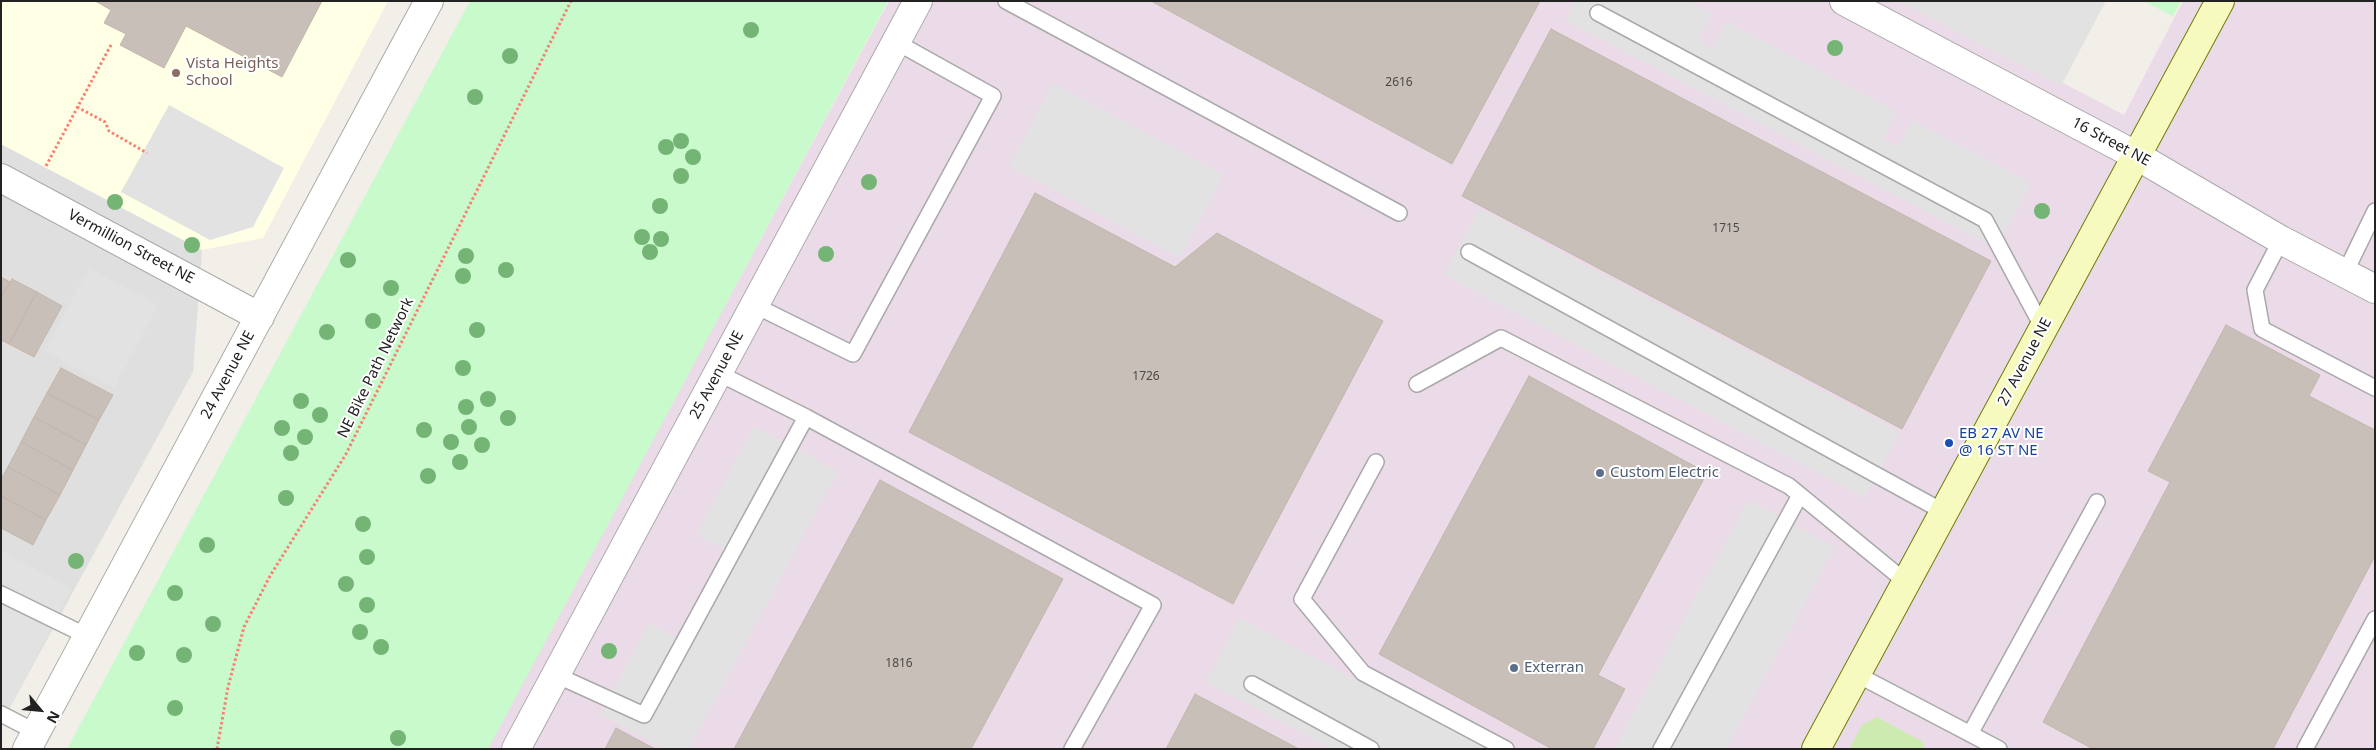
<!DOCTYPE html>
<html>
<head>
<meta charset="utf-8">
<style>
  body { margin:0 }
  #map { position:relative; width:2376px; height:750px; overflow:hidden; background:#f2efe9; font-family:"Noto Sans",sans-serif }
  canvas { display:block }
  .frame { position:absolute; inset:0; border:2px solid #222; pointer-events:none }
  .north { position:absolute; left:15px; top:685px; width:50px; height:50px; -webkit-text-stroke:4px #fff; paint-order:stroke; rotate:118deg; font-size:14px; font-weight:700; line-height:20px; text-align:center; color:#222 }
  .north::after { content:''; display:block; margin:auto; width:18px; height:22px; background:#222; clip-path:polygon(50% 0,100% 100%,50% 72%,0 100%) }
</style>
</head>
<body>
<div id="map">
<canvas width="2376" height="750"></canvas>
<div class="frame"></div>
<div class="north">N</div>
</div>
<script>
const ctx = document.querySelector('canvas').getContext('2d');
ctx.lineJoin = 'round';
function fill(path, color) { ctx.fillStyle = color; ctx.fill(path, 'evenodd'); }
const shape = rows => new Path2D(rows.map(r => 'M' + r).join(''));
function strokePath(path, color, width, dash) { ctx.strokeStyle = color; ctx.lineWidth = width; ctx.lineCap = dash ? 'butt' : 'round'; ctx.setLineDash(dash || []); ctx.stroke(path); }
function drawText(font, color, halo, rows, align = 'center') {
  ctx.font = font + ' "Noto Sans",sans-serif'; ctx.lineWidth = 4; ctx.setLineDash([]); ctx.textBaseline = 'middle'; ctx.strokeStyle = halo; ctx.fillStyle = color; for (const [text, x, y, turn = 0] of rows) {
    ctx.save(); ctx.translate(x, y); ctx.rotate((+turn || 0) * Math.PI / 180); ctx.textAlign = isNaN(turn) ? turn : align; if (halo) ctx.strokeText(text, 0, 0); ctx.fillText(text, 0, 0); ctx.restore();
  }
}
const residential = shape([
  [1,144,202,250,193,372,1,724]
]);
const industrial = shape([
  [889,1,1908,1,2124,115,2183,1,2375,1,2375,749,486,749]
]);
const education = shape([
  [1,1,388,1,263,238,202,250,1,144]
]);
const grass = shape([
  [1877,717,1923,742,1924,749,1849,749,1862,725]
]);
const park = shape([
  [470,1,888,1,488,749,67,749],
  [2143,1,2181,1,2173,16]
]);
const parking = shape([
  [1575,1,1688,1,1712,14,1699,40,1712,48,1727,22,1897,112,1883,139,1898,147,1912,120,2031,183,1996,249,1565,20],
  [1898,1,2106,1,2061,86],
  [1053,83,1224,175,1180,258,1009,166],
  [169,105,284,168,253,227,210,240,121,192],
  [1479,209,1900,432,1865,498,1444,275],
  [89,268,158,305,114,388,45,351],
  [754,426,838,471,689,749,665,749,600,714,649,623,676,638,724,549,696,534],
  [1748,500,1835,547,1726,749,1614,749],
  [1,551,72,588,1,725],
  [1239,618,1487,749,1332,749,1206,682]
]);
const building = shape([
  [95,1,322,1,282,77,186,26,164,68,120,45,126,34,104,23,111,10,95,1],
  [1151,1,1540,1,1452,164,1151,1],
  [1551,29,1991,261,1902,429,1462,196,1551,29],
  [1035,193,1175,267,1217,233,1383,321,1233,604,909,432,1035,193],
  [1,277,10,282,1,298,1,277],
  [12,279,37,292,9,344,1,340,1,298,12,279],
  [37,292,62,306,34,357,9,344,37,292],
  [2226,325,2320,375,2309,396,2375,430,2375,556,2273,749,2093,749,2043,722,2170,482,2148,471,2226,325],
  [61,368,113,395,99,420,47,393,61,368],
  [1529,376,1707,473,1598,675,1625,689,1593,749,1552,749,1379,654,1529,376],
  [47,393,99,420,86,445,34,417,47,393],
  [34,417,86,445,73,470,21,442,34,417],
  [21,442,73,470,60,495,8,467,21,442],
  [8,467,60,495,46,520,1,496,1,479,8,467],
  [880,480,1063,579,971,749,734,749,880,480],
  [1,496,46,520,33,545,1,528,1,496],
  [1195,694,1299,749,1166,749,1195,694],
  [616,728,655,749,605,749,616,728]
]);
const path = shape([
  [77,107,105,122,109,131,147,153],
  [46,166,112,43],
  [217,749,228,687,244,627,270,576,346,454,571,1]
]);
const lane = shape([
  [1006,1,1399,213],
  [1598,13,1985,220,2043,328],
  [2281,240,2255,290,2262,329,2375,388],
  [1469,252,1944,512],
  [2345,273,2375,211],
  [754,305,853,354,993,96,896,42],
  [1417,384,1501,338,1789,486,1906,582],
  [806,417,1153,605,1072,749],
  [1376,462,1302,599,1363,673,1506,749],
  [1,594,87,636],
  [1856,674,1999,749],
  [556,675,644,715,806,417,718,373],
  [1252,684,1371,749],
  [1,714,36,732],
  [1970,734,2097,502],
  [1661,749,1800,495],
  [2305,749,2375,619]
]);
const street = shape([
  [1844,1,2137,156,2281,240,2375,289],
  [1,178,260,317],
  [27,749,429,1],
  [516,749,918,1]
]);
const secondary = shape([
  [1816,749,2220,1]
]);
const trees = [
  [751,30],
  [1835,48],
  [510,56],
  [475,97],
  [681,141],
  [666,147],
  [693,157],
  [681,176],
  [869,182],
  [115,202],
  [660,206],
  [2042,211],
  [642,237],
  [661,239],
  [192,245],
  [650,252],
  [826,254],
  [466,256],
  [348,260],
  [506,270],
  [463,276],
  [391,288],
  [373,321],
  [477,330],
  [327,332],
  [463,368],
  [488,399],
  [301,401],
  [466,407],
  [320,415],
  [508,418],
  [469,427],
  [282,428],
  [424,430],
  [305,437],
  [451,442],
  [482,445],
  [291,453],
  [460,462],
  [428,476],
  [286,498],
  [363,524],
  [207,545],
  [367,557],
  [76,561],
  [346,584],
  [175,593],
  [367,605],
  [213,624],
  [360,632],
  [381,647],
  [609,651],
  [137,653],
  [184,655],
  [175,708],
  [398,738]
];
const markers = [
  [176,73,5,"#8d6e63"],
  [1949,443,5,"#1a4fb4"],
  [1600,473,5,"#5c6f8a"],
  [1514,668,5,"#5c6f8a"]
];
const numberNames = [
  ["2616",1399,83],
  ["1715",1726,229],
  ["1726",1146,377],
  ["1816",899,664]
];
const educationNames = [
  ["Vista Heights",186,64],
  ["School",186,81]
];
const streetNames = [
  ["16 Street NE",2111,142,28],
  ["Vermillion Street NE",131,247,28],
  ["27 Avenue NE",2025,362,-62],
  ["NE Bike Path Network",376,368,-64],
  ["24 Avenue NE",228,375,-62],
  ["25 Avenue NE",717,375,-62]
];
const transitNames = [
  ["EB 27 AV NE",1959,434],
  ["@ 16 ST NE",1959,451]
];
const serviceNames = [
  ["Custom Electric",1610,473],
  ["Exterran",1524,668]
];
fill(residential, '#e0dfdf');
fill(industrial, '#ebdbe8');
fill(education, '#ffffe5');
fill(grass, '#cdebb0');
fill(park, '#c8facc');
fill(parking, '#e2e2e2');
fill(building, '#c7bfb8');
strokePath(building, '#c4b6ab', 1);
strokePath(lane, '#a9a9a9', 18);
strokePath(street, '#a9a9a9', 30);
strokePath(secondary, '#707d05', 30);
strokePath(path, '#fa8072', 3, [2.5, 2.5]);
strokePath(lane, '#fff', 15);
strokePath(street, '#fff', 28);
strokePath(secondary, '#f7fabf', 28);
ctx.fillStyle = '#74b475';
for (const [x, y] of trees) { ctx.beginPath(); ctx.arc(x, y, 8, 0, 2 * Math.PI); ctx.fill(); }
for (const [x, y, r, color] of markers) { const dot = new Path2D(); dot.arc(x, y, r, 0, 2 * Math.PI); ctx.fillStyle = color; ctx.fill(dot); strokePath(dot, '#fff', 2); }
drawText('12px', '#4b4948', null, numberNames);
drawText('15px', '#785e54', '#fff', educationNames, 'left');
drawText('15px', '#222', '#fff', streetNames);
drawText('15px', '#164399', '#fff', transitNames, 'left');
drawText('15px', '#4e5e75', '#fff', serviceNames, 'left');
</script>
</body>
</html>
